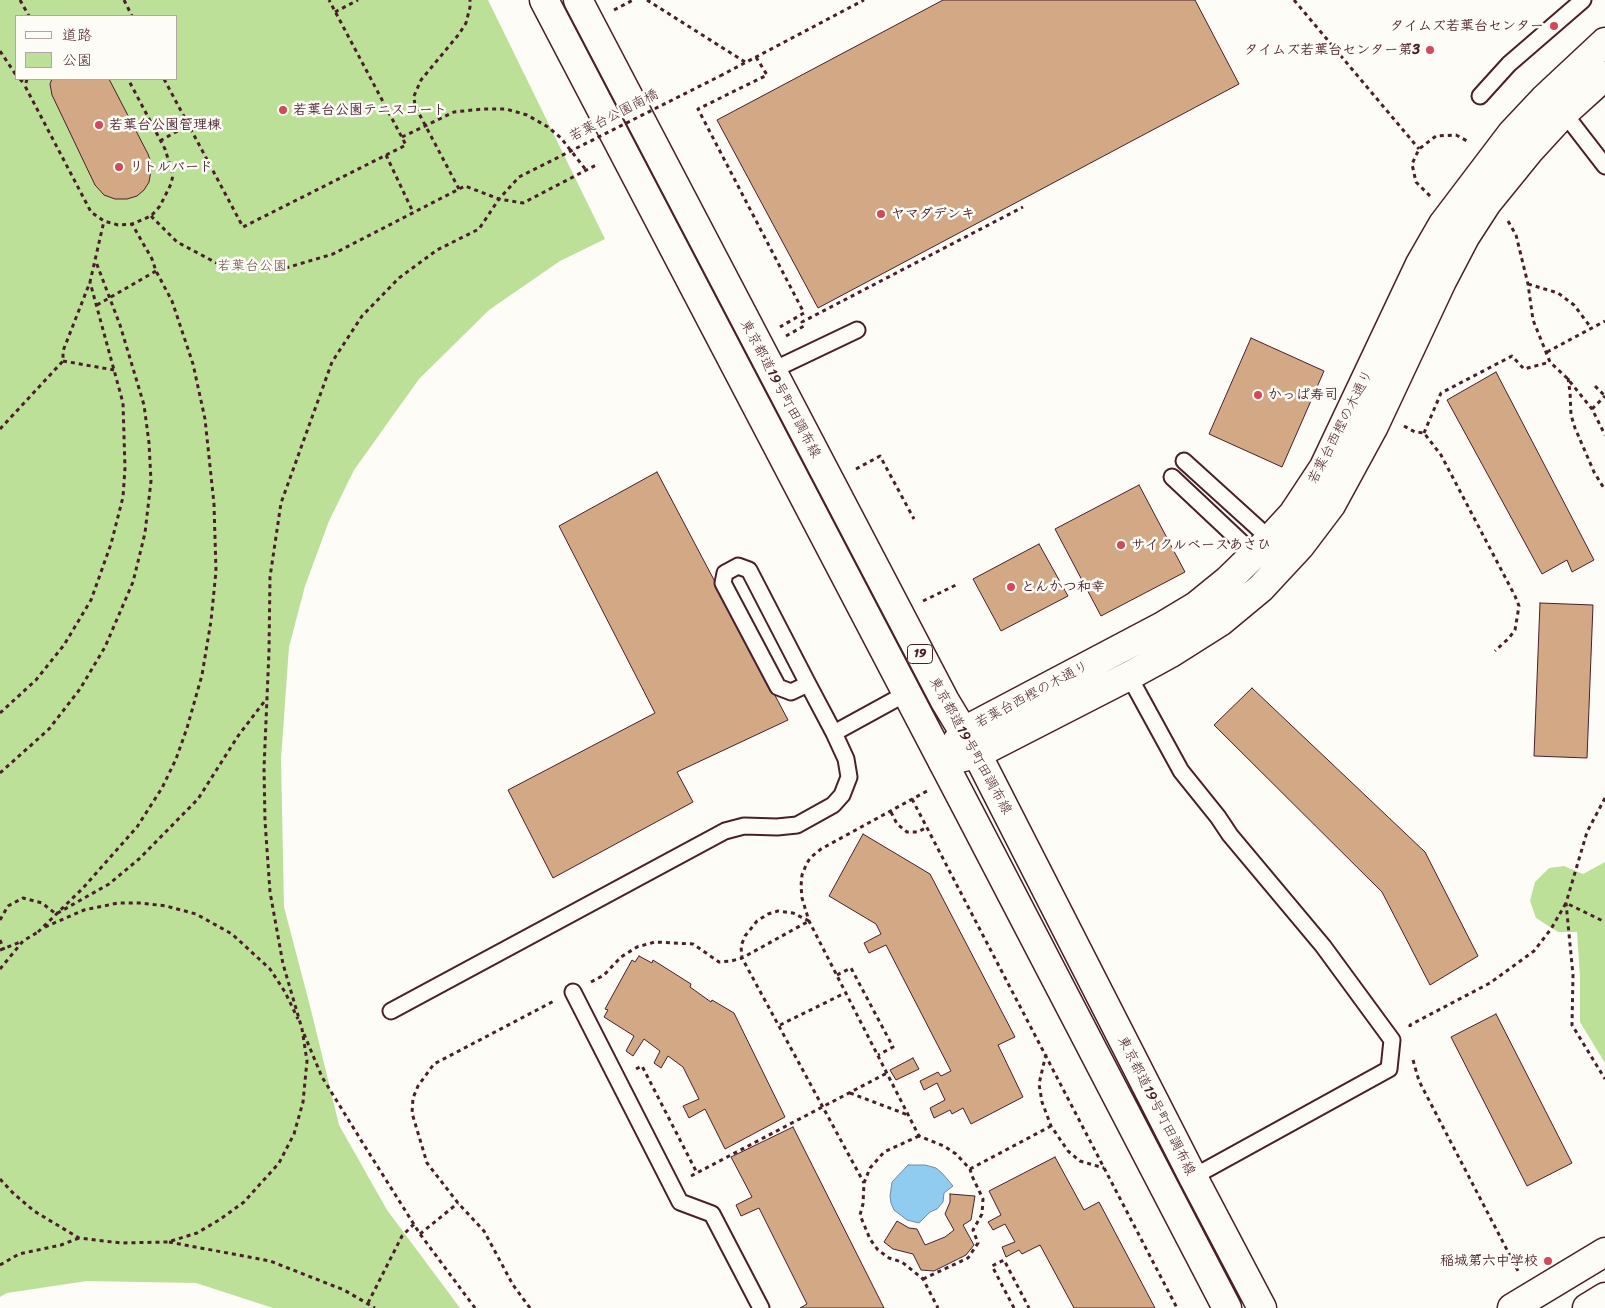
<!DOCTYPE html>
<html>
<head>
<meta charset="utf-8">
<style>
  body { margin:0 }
  #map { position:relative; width:1605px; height:1308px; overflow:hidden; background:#fdfcf7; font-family:Sriracha,"Klee One",sans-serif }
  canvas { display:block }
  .legend { position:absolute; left:15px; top:15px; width:162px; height:65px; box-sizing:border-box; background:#fdfcf7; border:1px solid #b5a4a5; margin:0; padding:6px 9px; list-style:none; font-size:15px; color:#4a1f2b }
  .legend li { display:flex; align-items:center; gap:10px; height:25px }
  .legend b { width:25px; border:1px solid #b5a4a5 }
</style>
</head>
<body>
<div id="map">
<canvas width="1605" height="1308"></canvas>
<ul class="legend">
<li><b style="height:6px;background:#fdfcf7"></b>道路</li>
<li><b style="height:14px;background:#bde099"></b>公園</li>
</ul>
</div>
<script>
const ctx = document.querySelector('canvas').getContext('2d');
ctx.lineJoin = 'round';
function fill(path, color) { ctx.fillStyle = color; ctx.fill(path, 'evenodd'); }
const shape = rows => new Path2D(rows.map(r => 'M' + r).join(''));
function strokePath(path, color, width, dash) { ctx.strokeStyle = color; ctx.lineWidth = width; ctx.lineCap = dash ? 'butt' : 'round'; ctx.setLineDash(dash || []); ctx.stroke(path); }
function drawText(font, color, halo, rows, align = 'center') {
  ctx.font = font + ' Sriracha,"Klee One",sans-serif'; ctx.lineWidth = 5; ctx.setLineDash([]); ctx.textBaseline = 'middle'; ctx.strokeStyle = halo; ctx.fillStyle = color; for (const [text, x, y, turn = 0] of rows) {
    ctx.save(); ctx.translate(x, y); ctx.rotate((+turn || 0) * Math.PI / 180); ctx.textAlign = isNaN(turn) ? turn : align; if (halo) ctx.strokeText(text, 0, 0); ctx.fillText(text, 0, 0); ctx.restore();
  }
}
const green = shape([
  [0,0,488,0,605,239,560,261,489,310,419,379,354,470,329,521,305,586,289,647,281,759,284,907,311,1010,339,1125,387,1210,460,1308,273,1308,196,1283,87,1281,7,1293,0,1297],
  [16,16,176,16,176,79,16,79],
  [1605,862,1605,1063,1580,1022,1580,977,1577,932,1558,932,1536,918,1530,901,1535,882,1549,868,1564,866,1583,874]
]);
const water = shape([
  [908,1165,925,1165,936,1168,942,1173,953,1186,944,1193,943,1202,937,1209,930,1212,919,1223,907,1220,894,1210,891,1203,890,1196,892,1182,908,1165]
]);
const building = shape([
  [943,0,1195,0,1239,84,818,308,717,120,943,0],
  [52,79,109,79,148,154,152,165,149,182,144,190,137,196,127,199,115,199,104,195,95,185,52,95,50,84,52,79],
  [1251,338,1324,371,1282,467,1209,434,1251,338],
  [1496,372,1594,560,1572,572,1567,560,1542,574,1447,400,1496,372],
  [657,472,788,720,677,772,693,802,553,878,508,790,655,713,559,526,657,472],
  [1139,485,1185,572,1101,616,1055,529,1139,485],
  [1039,544,1068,596,1001,631,973,579,1039,544],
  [1540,603,1593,605,1587,758,1534,756,1540,603],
  [1252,688,1425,852,1478,956,1430,985,1382,892,1214,725,1252,688],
  [863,834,930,874,1015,1037,998,1045,1023,1097,971,1124,963,1108,952,1114,950,1110,934,1118,930,1108,945,1100,937,1083,924,1090,920,1081,938,1072,941,1076,951,1071,886,945,869,953,864,943,881,934,876,924,829,896,863,834],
  [639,956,652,963,653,960,691,984,690,987,711,1002,712,1000,734,1013,785,1117,725,1149,705,1109,689,1118,683,1106,699,1099,683,1067,668,1056,661,1068,654,1063,660,1051,644,1039,633,1056,626,1051,634,1036,604,1017,608,1010,605,1009,632,960,635,962,639,956],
  [1496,1014,1572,1163,1527,1186,1451,1037,1496,1014],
  [913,1058,919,1069,896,1080,890,1070,913,1058],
  [793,1127,884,1308,800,1308,807,1304,759,1208,741,1216,736,1205,752,1197,731,1157,793,1127],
  [1055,1157,1084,1210,1099,1202,1155,1308,1074,1308,1040,1245,1022,1254,1019,1250,1006,1257,1002,1247,1015,1242,1005,1224,993,1230,988,1222,1001,1215,989,1191,1055,1157],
  [950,1194,975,1196,971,1220,963,1225,974,1245,966,1255,934,1271,921,1270,913,1254,893,1249,884,1242,897,1221,909,1228,917,1229,925,1245,945,1237,954,1230,945,1214,950,1202,950,1194]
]);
const path = shape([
  [20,0,29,16],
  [124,0,132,16],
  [647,0,745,62],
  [1294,0,1419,149],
  [614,10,633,0],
  [335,12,358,0],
  [0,51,16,75],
  [756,57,767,75,698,109,804,313,780,327],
  [720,76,864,0],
  [20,79,25,85],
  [27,79,25,86,91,212,104,221,118,225,132,224,151,216,160,206,171,184,173,175,165,149,128,79],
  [164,79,243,227,406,145,329,0],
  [402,137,454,112,483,109,506,109,527,115,548,127,561,138,586,170],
  [160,141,188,125],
  [386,155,413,212],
  [459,189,415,106,414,96,421,80,459,34,466,23,470,7,470,0],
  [1430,196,1416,182,1412,164,1419,149,1436,136,1456,135,1469,142],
  [151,216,177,242,226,268,279,270,333,254,465,186,499,199,523,203,598,164],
  [1508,221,1516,235,1528,284,1533,320,1550,362,1567,378,1592,409,1605,435],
  [1528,284,1558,293,1574,305,1592,329],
  [97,305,156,271],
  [786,336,804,326,802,322,1023,207],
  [1547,352,1605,321],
  [63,361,114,370],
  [1568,378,1570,392,1571,415,1575,428,1594,472,1605,490],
  [1595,386,1605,396],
  [1592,409,1605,396],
  [1404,426,1415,432,1424,433,1441,455,1515,596,1519,606,1515,630,1509,638,1495,651],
  [0,429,63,361,63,351,90,282,104,221],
  [1424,433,1441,393,1512,356,1524,369,1550,362],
  [856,469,880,456,914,519],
  [923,601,958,584],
  [0,713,36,680,64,645,91,600,111,544,123,497,125,468,123,403,90,282],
  [0,773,49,729,80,689,105,647,133,582,145,533,151,481,149,443,144,405,120,325,96,262],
  [1605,798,1587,832,1566,903,1573,975,1572,1025,1605,1079],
  [912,799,1177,1308],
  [891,812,897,824,907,832,918,832,927,827],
  [0,920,8,906,23,898,42,903,56,914,109,884,139,859,198,799,238,736,267,698],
  [809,921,793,913,778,911,768,914,757,921,745,936,741,946,742,958,864,1183],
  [45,927,84,910,118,903,141,903,166,906,196,914,232,934,270,969,285,992,298,1019],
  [38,932,83,888,137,827,162,788,176,759,187,728,202,675,211,621,216,571,214,504,205,419,193,364,172,301,156,271,152,259,132,224],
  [0,940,4,950],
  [0,950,20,942],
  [0,969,23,941,38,932],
  [837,975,851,968,893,1047,878,1055],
  [591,982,604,975,621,957,637,947,655,942,693,944,719,962,731,961,742,958,809,921],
  [780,1025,845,993],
  [1410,1027,1410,1025,1490,983,1534,951,1551,929,1566,903,1605,922],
  [304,1034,322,1077,364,1145,420,1234,475,1308],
  [1046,1054,1039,1084,1042,1102,1051,1126,1068,1151,1080,1161,1104,1168],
  [1413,1060,1419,1081,1518,1271],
  [636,1069,642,1066,697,1173],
  [850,1093,908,1115],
  [919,1136,884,1152,870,1168,864,1183,863,1204,860,1215,870,1239,878,1250,889,1258,902,1262,923,1279,938,1308],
  [970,1169,1051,1126],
  [691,1176,887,1073],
  [0,1179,13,1193,34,1211,79,1238,121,1243,168,1242,197,1233,219,1220,244,1202,279,1163,294,1134,303,1102,307,1061,302,1029,283,964,270,892,265,821,264,768,269,651,270,577,281,503,332,362,362,316,399,278,437,250,479,229,499,199,519,177],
  [420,1234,458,1203],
  [169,1242,270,1261,344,1290,375,1308],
  [0,1265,19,1254,61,1245,79,1238],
  [923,1279,968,1258,978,1243,973,1230,982,1214,983,1199,972,1176,970,1169,956,1154,944,1146,919,1136,809,921,802,898,801,886,802,875,806,865,810,858,821,849,927,791],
  [368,1303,402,1236,414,1224],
  [530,1308,513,1285,484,1231,458,1203,427,1163,412,1113,413,1098,418,1086,434,1064,554,1001],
  [1014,1308,992,1266,1004,1260,1029,1308]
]);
const lane = shape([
  [1480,96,1509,64,1583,0],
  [1564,113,1605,166],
  [771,371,857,330],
  [1184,461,1270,539],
  [1172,477,1255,555],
  [1129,676,1181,771,1218,817,1230,835,1323,946,1392,1040,1389,1069,1193,1177],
  [808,684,791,692,778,687,723,583,725,573,738,566,749,570,808,684,834,733],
  [573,992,680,1202,712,1214,761,1308],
  [391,1011,725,831,744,826,777,827,797,825,833,805,842,795,849,777,846,759,834,733,907,693]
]);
const secondary = shape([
  [955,759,977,754,1129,676,1171,653,1220,622,1261,588,1300,546,1331,505,1374,426,1442,281,1465,237,1487,203,1530,150,1564,113,1605,76],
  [943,762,964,731,1161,627,1196,606,1228,580,1270,539,1293,514,1324,467,1420,264,1443,224,1512,133,1544,99,1605,42],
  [1512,1308,1605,1252],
  [1587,1308,1605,1297]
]);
const primary = shape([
  [544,0,969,812,1227,1308],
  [578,0,945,701,977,754,1193,1177,1262,1308]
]);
const pathBridge = shape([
  [519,177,720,76]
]);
const markers = [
  [1554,26,5,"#d1495b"],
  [1430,50,5,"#d1495b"],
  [283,110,5,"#d1495b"],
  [99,125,5,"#d1495b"],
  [119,167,5,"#d1495b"],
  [881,214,5,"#d1495b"],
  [1258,395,5,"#d1495b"],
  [1121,545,5,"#d1495b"],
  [1011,587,5,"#d1495b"],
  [1548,1261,5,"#d1495b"]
];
const shields = [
  [920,654,25]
];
const shieldNames = [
  ["19",920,654]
];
const poiNames = [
  ["タイムズ若葉台センター",1544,26,"right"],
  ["タイムズ若葉台センター第3",1420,50,"right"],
  ["若葉台公園テニスコート",293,110],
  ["若葉台公園管理棟",109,125],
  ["リトルバード",129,167],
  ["ヤマダデンキ",891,214],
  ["かっぱ寿司",1268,395],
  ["サイクルベースあさひ",1131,545],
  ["とんかつ和幸",1021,587],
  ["稲城第六中学校",1538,1261,"right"]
];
const streetNames = [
  ["若葉台公園南橋",614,116,-27],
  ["東京都道19号町田調布線",780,389,62],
  ["若葉台西樫の木通り",1341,427,-63],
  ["若葉台西樫の木通り",1032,695,-28],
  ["東京都道19号町田調布線",970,746,61],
  ["東京都道19号町田調布線",1156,1106,63]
];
const parkNames = [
  ["若葉台公園",252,266]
];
fill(green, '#bde099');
fill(water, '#90ccf0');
strokePath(water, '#7487a1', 1);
fill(building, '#d3a885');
strokePath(building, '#4a1f2b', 1);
strokePath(lane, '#4a1f2b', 19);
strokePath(secondary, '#4a1f2b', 31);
strokePath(primary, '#4a1f2b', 31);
strokePath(path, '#4a1f2b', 3, [4, 4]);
strokePath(lane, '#fdfcf7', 15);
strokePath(secondary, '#fdfcf7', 28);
strokePath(primary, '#fdfcf7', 28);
strokePath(pathBridge, '#4a1f2b', 3, [4, 4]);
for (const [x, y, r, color] of markers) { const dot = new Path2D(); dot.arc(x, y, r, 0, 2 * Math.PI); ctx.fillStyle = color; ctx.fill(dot); strokePath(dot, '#fdfcf7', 2); }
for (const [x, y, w] of shields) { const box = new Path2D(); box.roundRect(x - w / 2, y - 9.5, w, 19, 4); ctx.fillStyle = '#fdfcf7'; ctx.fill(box); strokePath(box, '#4a1f2b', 1); }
drawText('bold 12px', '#4a1f2b', null, shieldNames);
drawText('bold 14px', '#4a1f2b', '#fdfcf7', poiNames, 'left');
drawText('14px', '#4a1f2b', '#fdfcf7', streetNames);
drawText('14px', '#674f46', '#fdfcf7', parkNames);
</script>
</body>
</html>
